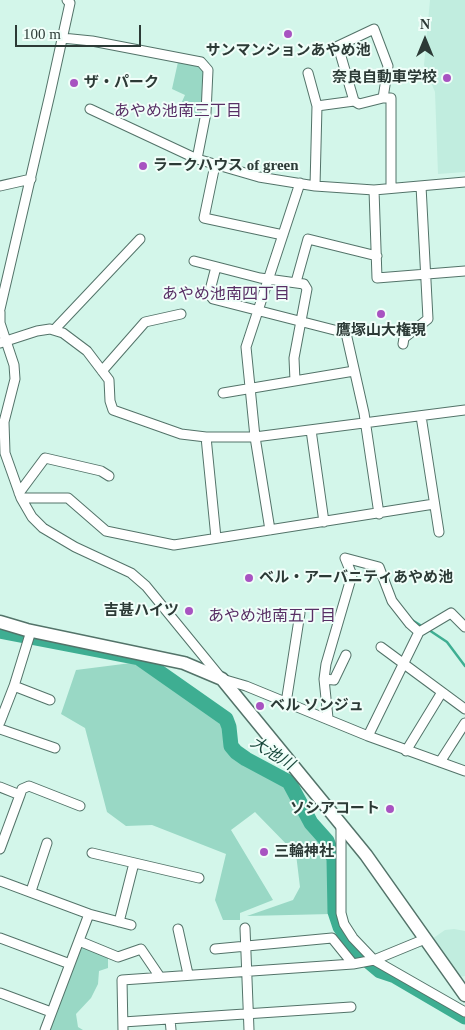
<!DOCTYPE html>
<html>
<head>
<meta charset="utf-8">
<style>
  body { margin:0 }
  #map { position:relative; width:465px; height:1030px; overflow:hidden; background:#d3f6ea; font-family:"Times New Roman",serif }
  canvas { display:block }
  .north { position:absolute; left:400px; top:15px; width:50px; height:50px; -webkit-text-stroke:4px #f0fef9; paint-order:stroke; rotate:0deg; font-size:14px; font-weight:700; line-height:20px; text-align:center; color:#2c3a36 }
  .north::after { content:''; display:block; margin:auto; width:18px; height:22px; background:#2c3a36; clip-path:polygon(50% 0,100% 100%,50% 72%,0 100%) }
  .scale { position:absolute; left:15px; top:25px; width:126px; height:22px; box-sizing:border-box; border:2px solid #2c3a36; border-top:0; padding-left:6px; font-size:15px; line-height:18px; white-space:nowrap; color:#2c3a36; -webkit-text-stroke:4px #f0fef9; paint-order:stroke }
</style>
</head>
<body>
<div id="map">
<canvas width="465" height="1030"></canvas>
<div class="north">N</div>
<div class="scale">100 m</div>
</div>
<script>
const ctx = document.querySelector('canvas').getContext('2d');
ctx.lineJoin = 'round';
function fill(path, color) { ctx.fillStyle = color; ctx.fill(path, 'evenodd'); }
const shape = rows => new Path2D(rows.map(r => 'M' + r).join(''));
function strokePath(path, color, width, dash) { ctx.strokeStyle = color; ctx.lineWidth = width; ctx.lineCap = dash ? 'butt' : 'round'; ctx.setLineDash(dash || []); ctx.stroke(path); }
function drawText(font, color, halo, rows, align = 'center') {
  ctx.font = font + ' "Times New Roman","Noto Sans JP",serif'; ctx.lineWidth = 4; ctx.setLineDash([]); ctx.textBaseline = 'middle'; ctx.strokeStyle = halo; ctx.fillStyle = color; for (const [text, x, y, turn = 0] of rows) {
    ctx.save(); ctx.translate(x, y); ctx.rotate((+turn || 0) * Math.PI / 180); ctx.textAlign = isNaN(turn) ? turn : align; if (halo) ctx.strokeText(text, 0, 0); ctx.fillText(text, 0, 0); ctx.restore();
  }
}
const built = shape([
  [430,0,465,0,465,172,438,174,435,92,424,65],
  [454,929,465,931,465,976,459,977,432,939,445,930]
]);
const green = shape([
  [178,62,200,67,204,72,202,116,180,106,185,95,172,89],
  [139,662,220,720,232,754,287,785,329,857,331,914,247,916,293,900,300,887,296,854,255,812,231,830,273,900,240,913,240,920,223,920,215,900,226,854,152,825,126,826,107,812,85,728,61,714,76,670],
  [82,945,108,956,108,968,99,971,98,984,91,998,76,1014,78,1027,83,1030,50,1030]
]);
const stream = shape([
  [412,620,420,625],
  [429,630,447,642,465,666]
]);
const river = shape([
  [0,631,139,658,226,719,229,727,231,746,236,752,246,759,289,782,311,823,327,841,334,859,335,912,340,927,355,950,380,971,395,976,465,1017]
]);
const street = shape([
  [62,38,92,41,201,62,208,70,206,113,197,159],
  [308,73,317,106],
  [354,101,338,46,374,29,388,66,383,98],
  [90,109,197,159,259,177,315,186,374,190,465,182],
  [215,165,204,218,283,235],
  [0,186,31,179],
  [315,186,317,106,354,101,359,104,383,98,391,98,391,188],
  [374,190,377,278,465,271],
  [194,261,260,278,304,284,307,289,294,358,295,381],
  [216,267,209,294,213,299,346,333,364,413,379,514],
  [296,282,308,239,377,256],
  [0,309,50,94,70,3,67,0],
  [0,312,0,323,14,365,15,379,4,422,5,453,21,498,32,517,43,528,75,547,131,573,146,586,222,679,246,686,368,736,465,771],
  [54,330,140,239],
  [0,343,37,331,50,329,63,333,87,351,109,380,110,401,113,410,181,434,206,437,255,437,465,410],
  [403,344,404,338,428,319,421,186],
  [102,371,145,322,181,314],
  [223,393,354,371],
  [421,416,439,532],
  [311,430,324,522],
  [206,437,216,538],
  [19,493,45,458,101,471,109,476],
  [21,498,68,498,106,531,174,545,434,504],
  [270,530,255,437,246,347,300,183],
  [381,647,465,709],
  [324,679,334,680,346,655],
  [14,686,50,700],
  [286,703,300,613],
  [328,718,324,679,326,664,352,575,345,558,379,567,392,601,410,624,419,632],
  [0,722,14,686,31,631],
  [0,729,55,748],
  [368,736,419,632,451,613,465,627],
  [406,751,442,692],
  [440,762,465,723],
  [0,787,20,795,0,849],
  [20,795,22,789,29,786,80,806],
  [341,824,341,913,344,924,353,938,374,960,465,1012],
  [92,853,199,878],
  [0,881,89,914,45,1030],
  [31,891,47,843],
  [89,914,131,925],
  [119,922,134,863],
  [245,928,249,1030],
  [178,929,188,974],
  [0,938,70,964],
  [79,941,118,957,141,949,160,977],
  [215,949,332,938,353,964],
  [0,993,51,1012],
  [170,1019,171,1030],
  [123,1022,351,1007],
  [123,1030,122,980,353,964,374,960,425,939]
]);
const secondary = shape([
  [0,622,27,630,184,663,222,679,366,855,465,995]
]);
const markers = [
  [288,34,5,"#a853c1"],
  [447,78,5,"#a853c1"],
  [74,83,5,"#a853c1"],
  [143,166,5,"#a853c1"],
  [381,314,5,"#a853c1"],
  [249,578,5,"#a853c1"],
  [189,611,5,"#a853c1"],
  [260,706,5,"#a853c1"],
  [390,809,5,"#a853c1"],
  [264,852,5,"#a853c1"]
];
const poiNames = [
  ["サンマンションあやめ池",288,51,"center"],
  ["奈良自動車学校",437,78,"right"],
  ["ザ・パーク",84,83],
  ["ラークハウス of green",153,166],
  ["鷹塚山大権現",381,331,"center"],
  ["ベル・アーバニティあやめ池",259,578],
  ["吉甚ハイツ",179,611,"right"],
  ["ベル ソンジュ",270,706],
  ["ソシアコート",380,809,"right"],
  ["三輪神社",274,852]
];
const neighbourhoodNames = [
  ["あやめ池南三丁目",178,112],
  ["あやめ池南四丁目",226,295],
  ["あやめ池南五丁目",272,617]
];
const waterNames = [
  ["大池川",272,754,32]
];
fill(built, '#c1eddf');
fill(green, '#99d8c5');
strokePath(stream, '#3eae92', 2.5);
strokePath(river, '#3eae92', 15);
strokePath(street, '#537369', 11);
strokePath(secondary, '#537369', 15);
strokePath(street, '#fff', 9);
strokePath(secondary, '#fff', 12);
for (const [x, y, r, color] of markers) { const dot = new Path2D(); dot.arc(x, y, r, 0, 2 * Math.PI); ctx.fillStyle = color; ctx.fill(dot); strokePath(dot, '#f0fef9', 2); }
drawText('bold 15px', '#2c3a36', '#f0fef9', poiNames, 'left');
drawText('16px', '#582f65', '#f0fef9', neighbourhoodNames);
drawText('italic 16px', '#18473b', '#f0fef9', waterNames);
</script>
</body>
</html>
